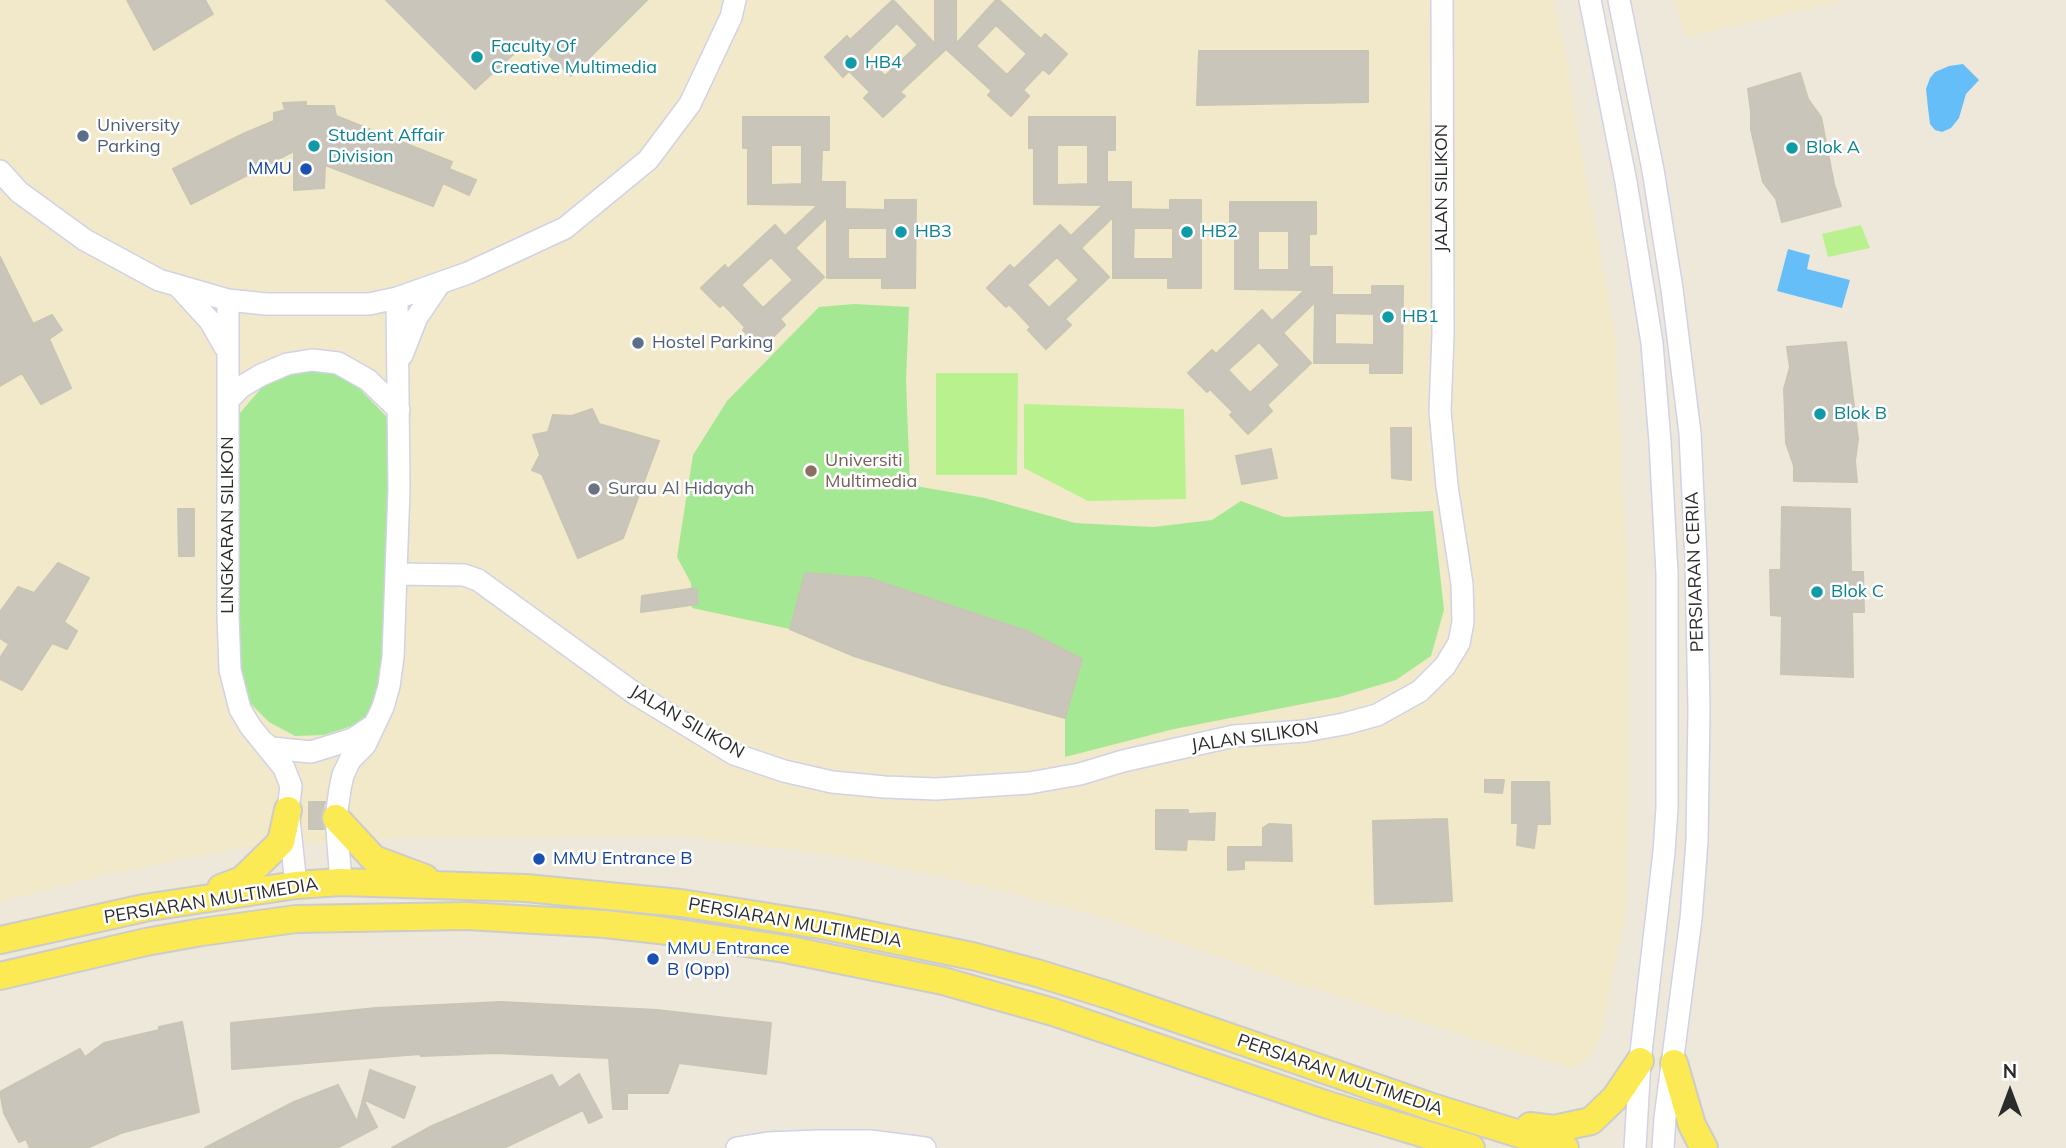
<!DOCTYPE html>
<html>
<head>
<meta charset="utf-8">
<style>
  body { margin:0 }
  #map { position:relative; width:2066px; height:1148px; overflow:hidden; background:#eee8db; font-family:Mulish,sans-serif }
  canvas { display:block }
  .north { position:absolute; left:1975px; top:1057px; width:70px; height:70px; -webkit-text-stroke:5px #fff; paint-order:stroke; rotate:0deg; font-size:19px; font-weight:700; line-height:28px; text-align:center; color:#2b2b2b }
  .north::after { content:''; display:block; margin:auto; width:24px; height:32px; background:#2b2b2b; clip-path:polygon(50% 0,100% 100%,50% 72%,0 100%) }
</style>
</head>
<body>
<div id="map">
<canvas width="2066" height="1148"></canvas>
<div class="north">N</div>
</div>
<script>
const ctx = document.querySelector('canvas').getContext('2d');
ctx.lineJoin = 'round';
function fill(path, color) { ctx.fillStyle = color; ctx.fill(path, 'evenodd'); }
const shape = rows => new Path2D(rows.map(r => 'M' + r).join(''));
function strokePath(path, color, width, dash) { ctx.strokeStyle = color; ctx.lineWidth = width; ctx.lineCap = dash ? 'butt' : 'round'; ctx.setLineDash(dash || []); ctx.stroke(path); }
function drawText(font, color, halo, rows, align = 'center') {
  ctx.font = font + ' Mulish,sans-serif'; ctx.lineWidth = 5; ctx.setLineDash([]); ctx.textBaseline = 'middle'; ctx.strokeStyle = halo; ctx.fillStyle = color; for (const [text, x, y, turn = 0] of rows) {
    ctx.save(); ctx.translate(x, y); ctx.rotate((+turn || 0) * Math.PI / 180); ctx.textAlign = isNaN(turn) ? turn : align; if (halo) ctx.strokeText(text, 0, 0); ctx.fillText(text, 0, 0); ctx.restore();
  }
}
const education = shape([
  [0,0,1554,0,1569,69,1584,166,1615,333,1629,609,1629,778,1626,911,1608,1005,1601,1034,1592,1053,1577,1068,1546,1061,1297,984,1099,916,961,881,838,856,679,836,421,837,241,848,105,875,0,902],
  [1674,0,1849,0,1686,37]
]);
const green = shape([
  [854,304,909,307,906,380,910,485,985,498,1075,523,1154,527,1212,520,1241,501,1284,517,1433,511,1444,610,1431,656,1396,680,1339,697,1174,729,1065,757,1065,718,1082,659,1027,631,869,578,805,573,790,629,692,608,691,583,677,557,693,455,727,401,819,307],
  [321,371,349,378,387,417,389,499,385,663,378,691,369,714,352,726,324,735,295,736,269,722,249,702,236,660,235,425,240,413,264,385,288,373]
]);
const pitch = shape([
  [1861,225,1870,248,1828,257,1822,234],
  [936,373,1018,373,1017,475,936,475],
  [1024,404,1184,409,1186,499,1088,501,1024,468]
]);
const water = shape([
  [1963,64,1979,80,1966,94,1959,118,1951,128,1942,132,1935,130,1930,124,1928,108,1926,89,1930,78,1935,72,1949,66],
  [1788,249,1810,255,1807,269,1850,280,1842,308,1777,291]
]);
const building = shape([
  [127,0,205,0,213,14,154,50,127,0],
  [386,0,647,0,571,76,531,38,475,89,386,0],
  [893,0,935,44,935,0,956,0,956,44,996,0,999,0,1041,39,1045,34,1067,54,1049,74,1043,69,1023,90,1029,96,1011,116,988,95,992,91,946,49,900,92,905,96,883,117,864,98,870,92,849,71,843,77,825,57,847,36,850,40,893,0],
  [897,23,918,45,885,76,864,55,897,23],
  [996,25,1027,54,1007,75,976,46,996,25],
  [1199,51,1368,51,1368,102,1197,105,1199,51],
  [1800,73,1808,99,1821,117,1834,184,1841,206,1782,222,1776,199,1763,182,1751,129,1751,112,1748,89,1800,73],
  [306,102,306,106,334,106,336,116,452,162,449,169,476,180,469,195,443,183,433,206,325,165,324,188,294,190,294,151,191,204,173,169,243,134,274,121,274,113,285,110,283,103,306,102],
  [743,117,829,117,829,150,822,150,821,182,845,182,845,209,885,210,885,200,916,200,915,288,882,288,882,278,827,278,827,217,795,248,824,277,780,319,785,325,761,349,743,330,745,327,723,304,720,307,701,288,725,265,728,269,775,225,785,236,818,205,748,204,748,148,743,148,743,117],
  [771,145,802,145,802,184,771,185,771,145],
  [848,228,887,228,887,259,848,259,848,228],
  [771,257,793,280,763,308,741,285,771,257],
  [1029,117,1115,117,1115,150,1107,150,1107,182,1131,182,1131,209,1170,210,1170,200,1201,200,1201,288,1168,288,1168,278,1113,278,1113,217,1081,248,1109,277,1065,319,1071,325,1046,349,1028,330,1031,327,1009,304,1006,307,987,288,1010,265,1014,269,1060,225,1071,236,1103,205,1034,204,1034,148,1029,148,1029,117],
  [1057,145,1088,145,1088,184,1057,185,1057,145],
  [1134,228,1173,228,1173,259,1133,259,1134,228],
  [1057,257,1079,280,1049,308,1027,285,1057,257],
  [1230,202,1316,202,1316,234,1309,234,1309,267,1332,267,1332,295,1372,295,1372,286,1403,286,1402,373,1370,373,1370,363,1314,363,1315,302,1283,333,1311,363,1267,405,1272,411,1248,434,1230,415,1233,412,1210,389,1207,392,1188,373,1212,350,1216,354,1262,310,1272,321,1305,290,1235,289,1235,233,1230,233,1230,202],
  [1258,231,1289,231,1289,270,1258,270,1258,231],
  [1335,313,1374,314,1374,345,1335,344,1335,313],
  [1259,342,1280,365,1250,393,1228,370,1259,342],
  [0,257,33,324,52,315,62,330,49,339,71,388,41,404,22,373,0,386,0,257],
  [1846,342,1858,439,1855,461,1857,482,1794,481,1794,466,1786,443,1784,389,1790,367,1787,347,1846,342],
  [592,409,599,424,659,441,623,538,578,558,542,474,532,470,540,455,533,435,548,432,553,415,572,416,592,409],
  [1391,428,1411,428,1411,480,1392,478,1391,428],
  [1271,449,1277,478,1242,484,1236,456,1271,449],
  [1782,507,1850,509,1851,572,1863,572,1864,612,1852,612,1853,677,1781,674,1782,616,1771,615,1770,570,1781,570,1782,507],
  [178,509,194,509,194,556,179,556,178,509],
  [58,563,89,578,64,622,77,631,67,649,52,643,22,690,0,679,0,658,9,644,0,638,0,612,18,587,34,593,58,563],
  [805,573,869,578,1027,631,1082,659,1065,718,942,684,854,656,790,629,805,573],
  [696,588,698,604,641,612,642,596,696,588],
  [1485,780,1504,780,1502,793,1485,792,1485,780],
  [1512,782,1549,782,1550,824,1537,824,1534,848,1517,845,1518,823,1512,823,1512,782],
  [309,802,325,802,321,814,324,829,309,829,309,802],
  [1156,810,1188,810,1188,814,1215,813,1214,840,1187,839,1186,850,1156,849,1156,810],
  [1447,819,1452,901,1375,904,1373,821,1447,819],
  [1269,824,1291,825,1292,861,1244,860,1244,869,1228,870,1228,847,1263,847,1263,828,1269,824],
  [501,1002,657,1010,771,1023,766,1074,679,1063,668,1093,627,1093,627,1109,613,1109,609,1058,495,1053,421,1056,420,1054,232,1069,231,1023,376,1008,501,1002],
  [182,1022,199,1112,121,1133,87,1148,30,1148,26,1139,19,1142,4,1113,0,1092,80,1049,85,1057,104,1043,159,1030,159,1027,182,1022],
  [370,1070,415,1087,404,1118,363,1099,370,1070],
  [579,1074,602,1117,589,1123,583,1110,504,1148,392,1148,432,1126,552,1075,559,1088,579,1074],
  [338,1085,357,1122,363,1099,377,1127,337,1148,205,1148,294,1102,338,1085]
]);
const minor = shape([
  [1590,0,1626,182,1652,343,1660,442,1667,573,1667,808,1664,852,1640,1061,1635,1148],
  [1619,0,1653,170,1672,289,1690,433,1696,560,1699,710,1697,841,1691,919,1665,1118,1663,1148],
  [0,171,19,192,85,240,159,280,228,300,266,304,369,304,397,298,468,273,565,228,648,160,690,104,731,17,735,0],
  [179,287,210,321,225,347],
  [228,300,228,615,230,670,240,709,250,726,284,768,291,786,288,810,296,885],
  [402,355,417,317,440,283],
  [229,399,241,387,261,375,287,364,312,360,338,363,368,380,399,410],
  [397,574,464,575,478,580,634,693,734,754,784,771,832,782,885,787,936,789,1029,783,1080,774,1123,761,1234,736,1305,731,1344,724,1377,715,1420,691,1445,666,1459,643,1463,622,1462,584,1447,486,1440,411,1443,335,1442,0],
  [263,742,271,748,311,752,353,739,371,727],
  [341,882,336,818,340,789,343,775,350,760,365,745,383,707,389,686,393,657,399,489,397,298],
  [737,1148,768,1143,818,1141,870,1141,925,1148]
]);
const major = shape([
  [336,818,374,859,425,878],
  [221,888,242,880,281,842,288,810],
  [0,940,144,908,296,885,341,882,526,888,681,903,826,926,972,956,1037,973,1108,995,1432,1107,1565,1148],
  [0,976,146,942,202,932,296,919,466,916,605,924,659,930,785,949,943,981,1053,1012,1328,1105,1471,1148],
  [1674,1063,1692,1125,1704,1148],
  [1530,1126,1554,1129,1591,1121,1615,1098,1640,1061]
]);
const markers = [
  [477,57,7,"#0f9aa8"],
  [851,63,7,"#0f9aa8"],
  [83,136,7,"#5c6f8a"],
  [314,146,7,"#0f9aa8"],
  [1792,148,7,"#0f9aa8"],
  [306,169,7,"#1a4fb4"],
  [901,232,7,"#0f9aa8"],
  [1187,232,7,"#0f9aa8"],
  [1388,317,7,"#0f9aa8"],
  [638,343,7,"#5c6f8a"],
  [1820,414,7,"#0f9aa8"],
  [811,471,7,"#8d6e63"],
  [594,489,7,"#6b7280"],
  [1817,592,7,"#0f9aa8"],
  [539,859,7,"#1a4fb4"],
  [653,959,7,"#1a4fb4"]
];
const cultureNames = [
  ["Faculty Of",491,47],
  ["Creative Multimedia",491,68],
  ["HB4",865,63],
  ["Student Affair",328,136],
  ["Division",328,157],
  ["Blok A",1806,148],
  ["HB3",915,232],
  ["HB2",1201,232],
  ["HB1",1402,317],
  ["Blok B",1834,414],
  ["Blok C",1831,592]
];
const serviceNames = [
  ["University",97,126],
  ["Parking",97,147],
  ["Hostel Parking",652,343]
];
const transitNames = [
  ["MMU",292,169,"right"],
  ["MMU Entrance B",553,859],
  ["MMU Entrance",667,949],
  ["B (Opp)",667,970]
];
const streetNames = [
  ["JALAN SILIKON",1442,188,-90],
  ["LINGKARAN SILIKON",228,525,-90],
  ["PERSIARAN CERIA",1695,572,-92],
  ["JALAN SILIKON",687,722,30],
  ["JALAN SILIKON",1255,737,-8],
  ["PERSIARAN MULTIMEDIA",211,901,-9],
  ["PERSIARAN MULTIMEDIA",795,923,10],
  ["PERSIARAN MULTIMEDIA",1340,1075,19]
];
const educationNames = [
  ["Universiti",825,461],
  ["Multimedia",825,482]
];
const worshipNames = [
  ["Surau Al Hidayah",608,489]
];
fill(education, '#f1e9ca');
fill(green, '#a5e894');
fill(pitch, '#baf18f');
fill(water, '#66bef8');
fill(building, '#c9c5bb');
strokePath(building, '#c9c5b5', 2);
strokePath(minor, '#d1d2e5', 24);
strokePath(major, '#ccc', 30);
strokePath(minor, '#fff', 21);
strokePath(major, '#fbea53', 26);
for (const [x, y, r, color] of markers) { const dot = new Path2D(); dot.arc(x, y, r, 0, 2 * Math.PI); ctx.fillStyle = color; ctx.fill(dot); strokePath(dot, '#fff', 2.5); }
drawText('18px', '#0d838f', '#fff', cultureNames, 'left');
drawText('18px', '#4e5e75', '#fff', serviceNames, 'left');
drawText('18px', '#164399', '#fff', transitNames, 'left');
drawText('18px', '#2b2b2b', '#fff', streetNames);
drawText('18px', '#785e54', '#fff', educationNames, 'left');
drawText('18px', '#5b616d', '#fff', worshipNames, 'left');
</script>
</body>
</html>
